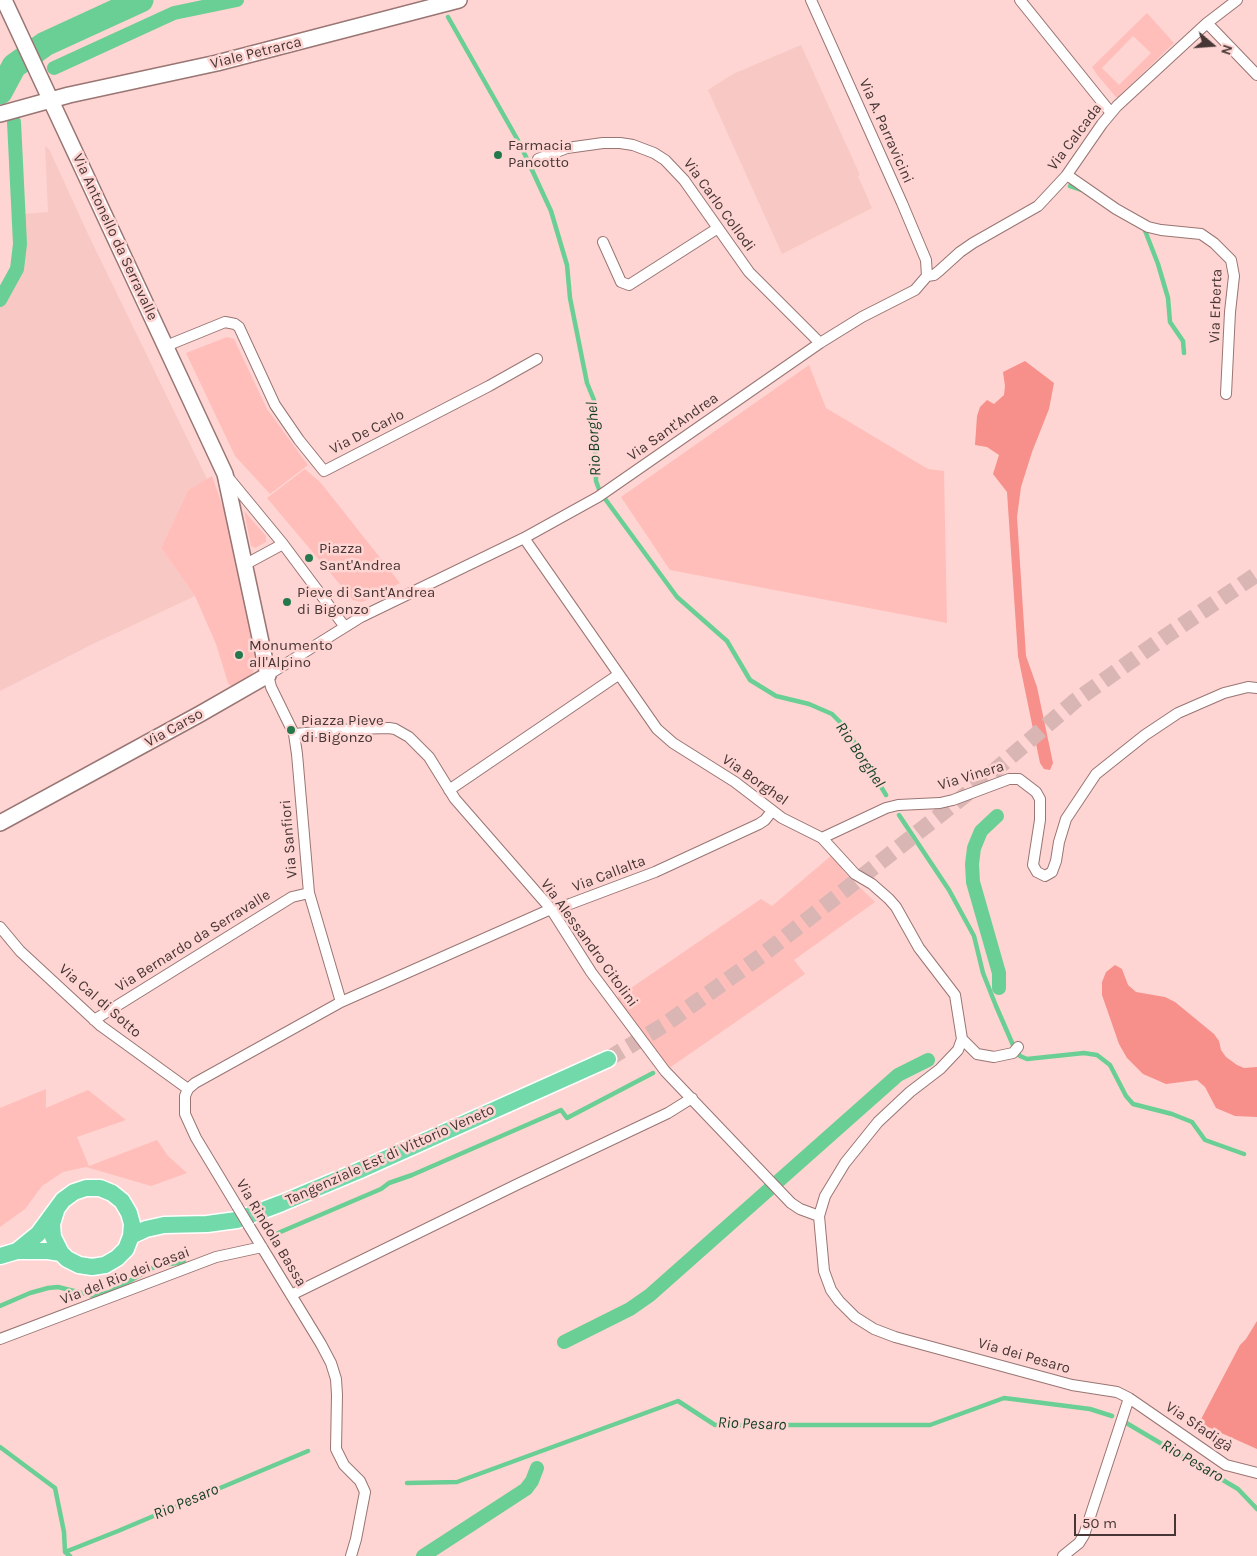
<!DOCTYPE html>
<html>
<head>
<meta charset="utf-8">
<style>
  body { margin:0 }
  #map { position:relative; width:1257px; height:1556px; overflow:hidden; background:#fed5d2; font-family:Karla,sans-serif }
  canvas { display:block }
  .north { position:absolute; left:1187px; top:20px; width:50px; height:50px; -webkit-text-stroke:4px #fed5d2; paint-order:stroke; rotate:108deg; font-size:14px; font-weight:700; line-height:20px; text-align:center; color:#463635 }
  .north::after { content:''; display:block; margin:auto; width:18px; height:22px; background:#463635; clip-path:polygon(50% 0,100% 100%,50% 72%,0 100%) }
  .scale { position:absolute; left:1074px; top:1514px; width:102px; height:22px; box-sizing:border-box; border:2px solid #463635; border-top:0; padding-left:6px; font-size:15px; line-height:18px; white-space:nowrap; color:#463635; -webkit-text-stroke:4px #fed5d2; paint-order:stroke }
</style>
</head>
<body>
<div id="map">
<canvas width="1257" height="1556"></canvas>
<div class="north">N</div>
<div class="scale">50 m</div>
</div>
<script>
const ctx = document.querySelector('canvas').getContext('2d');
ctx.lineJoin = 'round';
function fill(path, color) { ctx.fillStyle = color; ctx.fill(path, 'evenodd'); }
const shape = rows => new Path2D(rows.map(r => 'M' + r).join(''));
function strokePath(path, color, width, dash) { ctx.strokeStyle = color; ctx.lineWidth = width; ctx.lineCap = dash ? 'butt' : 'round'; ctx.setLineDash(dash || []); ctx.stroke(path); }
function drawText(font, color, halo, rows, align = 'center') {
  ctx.font = font + ' Karla,sans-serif'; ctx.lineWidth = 5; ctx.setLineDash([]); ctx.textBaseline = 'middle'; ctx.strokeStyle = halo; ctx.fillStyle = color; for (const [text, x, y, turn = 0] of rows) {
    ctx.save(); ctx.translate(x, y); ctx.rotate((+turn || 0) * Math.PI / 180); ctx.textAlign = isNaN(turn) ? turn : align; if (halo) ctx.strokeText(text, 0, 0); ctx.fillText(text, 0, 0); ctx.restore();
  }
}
const built = shape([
  [801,45,860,175,858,176,872,208,782,254,708,90,733,74],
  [45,146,49,149,88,234,207,479,188,490,161,548,195,596,95,643,0,691,0,306,12,286,22,261,24,249,23,214,48,212]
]);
const green = shape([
  [1147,13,1174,43,1118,97,1116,97,1098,76,1092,67],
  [1133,36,1151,53,1119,85,1102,68],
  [227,337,234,339,267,409,308,465,270,494,235,456,186,353],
  [809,365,826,408,928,469,944,471,947,623,670,570,621,497],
  [305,469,321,483,400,583,365,601,361,602,353,600,267,498],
  [212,476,227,519,256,654,256,664,252,674,245,680,232,687,228,683,216,644,195,596,161,548,188,490],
  [244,511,266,536,266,542,255,548,251,546],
  [832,855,845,873,875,902,794,960,805,974,665,1071,612,1001,761,899,772,906],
  [46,1089,46,1108,88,1090,126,1120,77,1137,89,1166,157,1140,168,1156,187,1173,151,1186,86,1167,63,1172,42,1186,25,1209,0,1227,0,1108]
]);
const forest = shape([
  [1025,361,1054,383,1049,409,1032,452,1021,487,1017,517,1026,656,1037,687,1053,763,1050,770,1044,769,1040,763,1018,656,1007,492,993,474,999,455,987,447,975,445,977,416,980,407,987,400,994,404,1004,395,1005,386,1003,372],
  [1115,965,1122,969,1128,985,1136,992,1165,997,1175,1002,1214,1034,1219,1041,1221,1050,1226,1057,1237,1065,1244,1068,1257,1067,1257,1117,1235,1116,1216,1108,1205,1087,1197,1080,1166,1084,1143,1074,1127,1058,1119,1044,1102,995,1102,982,1106,972],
  [1257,1321,1257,1449,1199,1423,1240,1345,1246,1339]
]);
const stream = shape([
  [448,17,520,144,551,211,567,265,570,298,587,383,594,400,596,481,600,492,677,597,727,641,750,680,776,696,809,704,832,714,845,727,886,795],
  [1070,186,1082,190],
  [1144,228,1158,264,1168,298,1170,322,1183,341,1184,353],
  [899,815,949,890,974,936,983,973,996,1006,1013,1045,1020,1056,1027,1059,1084,1053,1097,1055,1110,1065,1126,1096,1133,1104,1172,1114,1192,1122,1205,1140,1244,1154],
  [278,1233,381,1189,389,1183,412,1175,561,1110,567,1118,653,1073],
  [0,1306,30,1293,48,1288,58,1287,94,1296,110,1292,156,1266,184,1262],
  [1123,1421,1238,1489,1257,1509],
  [0,1447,55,1488,64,1532,65,1552,70,1556],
  [407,1483,457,1482,678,1401,715,1425,930,1425,1004,1398,1090,1409,1112,1416],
  [65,1552,118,1531,308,1451]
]);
const canal = shape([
  [54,68,174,13,237,0],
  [0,300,17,269,20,244,14,122],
  [997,816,981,831,974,848,972,864,973,882,999,973,999,988],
  [564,1342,630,1309,650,1295,898,1075,928,1060],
  [423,1556,526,1489,532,1481,537,1468]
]);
const river = shape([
  [0,92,14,66,45,44,141,0]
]);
const primaryTunnel = shape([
  [608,1059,664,1025,761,956,978,785,1075,701,1166,636,1257,574]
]);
const street = shape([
  [1020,0,1111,113],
  [1207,23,1257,75],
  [538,159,567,148,603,143,620,143,633,145,654,153,665,160,684,180,749,272,820,343],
  [1067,175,1116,209,1148,227,1161,230,1201,234,1214,243,1231,260,1234,276,1230,312,1226,394],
  [603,242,621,282,629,285,718,228],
  [927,276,934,275,939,271,960,252,973,243,1038,206,1066,176,1102,124,1117,106,1207,23,1237,0],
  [166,346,225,322,235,324,239,327,275,405,299,440,324,471,489,386,537,359],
  [227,476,283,544,345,627],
  [524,538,657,729,673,743,735,782,782,818,822,838,855,874,872,884,889,899,896,907,919,948,955,995,962,1039,977,1054,994,1057,1013,1053,1018,1047],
  [246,564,283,544],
  [294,734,353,729,389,728,395,729,409,737,429,757,455,799,551,909,591,972,665,1071,791,1203,800,1209,819,1216],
  [449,790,618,675],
  [822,838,886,808,898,805,940,803,953,800,1009,779,1019,779,1036,792,1040,799,1040,820,1033,865,1037,872,1045,876,1052,872,1056,861,1059,842,1066,819,1096,774,1145,735,1178,713,1224,693,1248,687,1257,688],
  [0,927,20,951,101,1026,188,1089],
  [341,1002,309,893,297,754,294,734,271,687,268,675,361,617,524,538,598,497,820,343,862,317,915,290,927,276,926,260,902,203,811,0],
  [94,1020,292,897,309,893],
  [962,1039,958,1050,940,1069,910,1092,878,1122,845,1163,825,1196,819,1216,824,1271,831,1290,839,1301,855,1317,874,1329,895,1337,1072,1385,1117,1392,1129,1398,1226,1465,1257,1473],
  [237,1206,196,1138,185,1114,185,1096,188,1089,195,1083,341,1002,551,909,570,904,655,872,759,824,765,820,772,811],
  [249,1226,321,1344,331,1363,336,1379,337,1395,336,1449,344,1465,360,1481,365,1492,356,1539,351,1556],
  [291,1295,518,1184,668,1113,692,1098],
  [0,1339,216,1257,262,1247],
  [1063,1556,1079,1543,1084,1535,1129,1398]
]);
const secondary = shape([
  [0,114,69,95,217,63,459,0],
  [0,823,200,714,268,675,225,474,4,0]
]);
const primary = shape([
  [131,1236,146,1229,164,1225,207,1224,237,1220,282,1203,358,1171,608,1059],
  [17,1251,38,1234,63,1200,74,1192,86,1188,100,1188,112,1193,122,1201,129,1213,132,1224,131,1236,126,1249,117,1258,105,1265,92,1267,79,1265,67,1259,61,1253,53,1237,52,1224,56,1211],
  [0,1256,17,1251,48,1251,61,1253]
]);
const streetBridge = shape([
  [237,1206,249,1226]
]);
const markers = [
  [498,155,5,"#23794c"],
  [309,558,5,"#23794c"],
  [287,602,5,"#23794c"],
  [239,655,5,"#23794c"],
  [291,730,5,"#23794c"]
];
const streetNames = [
  ["Viale Petrarca",256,53,-14],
  ["Via A. Parravicini",886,131,66],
  ["Via Calcada",1075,137,-53],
  ["Via Carlo Collodi",719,205,54],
  ["Via Antonello da Serravalle",115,237,65],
  ["Via Erberta",1216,306,-88],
  ["Via Sant'Andrea",673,427,-35],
  ["Via De Carlo",367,432,-27],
  ["Via Carso",174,728,-29],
  ["Via Vinera",971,776,-17],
  ["Via Borghel",755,780,35],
  ["Via Sanfiori",289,839,-95],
  ["Via Callalta",609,874,-21],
  ["Via Bernardo da Serravalle",193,941,-32],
  ["Via Alessandro Citolini",589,943,54],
  ["Via Cal di Sotto",100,1001,41],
  ["Tangenziale Est di Vittorio Veneto",390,1155,-24],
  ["Via Rindola Bassa",271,1233,59],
  ["Via del Rio dei Casai",125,1276,-21],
  ["Via dei Pesaro",1024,1356,16],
  ["Via Sfadigà",1199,1427,34]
];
const poiNames = [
  ["Farmacia",508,146],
  ["Pancotto",508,163],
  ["Piazza",319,549],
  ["Sant'Andrea",319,566],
  ["Pieve di Sant'Andrea",297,593],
  ["di Bigonzo",297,610],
  ["Monumento",249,646],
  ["all'Alpino",249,663],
  ["Piazza Pieve",301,721],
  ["di Bigonzo",301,738]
];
const waterNames = [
  ["Rio Borghel",594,439,-93],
  ["Rio Borghel",860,755,56],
  ["Rio Pesaro",752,1424,2],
  ["Rio Pesaro",1192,1461,30],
  ["Rio Pesaro",186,1502,-23]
];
fill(built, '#f8c8c4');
fill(green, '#ffbeba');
fill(forest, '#f78f8a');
strokePath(stream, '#6acf94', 4.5);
strokePath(canal, '#6acf94', 14);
strokePath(river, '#6acf94', 25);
strokePath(primaryTunnel, '#d9b5b3', 16, [16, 8]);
strokePath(street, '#997573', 12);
strokePath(secondary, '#997573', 18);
strokePath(primary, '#fff', 19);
strokePath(street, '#fff', 10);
strokePath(secondary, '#fff', 15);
strokePath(primary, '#72d9ab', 16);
strokePath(streetBridge, '#997573', 12, []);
strokePath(streetBridge, '#fff', 10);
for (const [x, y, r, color] of markers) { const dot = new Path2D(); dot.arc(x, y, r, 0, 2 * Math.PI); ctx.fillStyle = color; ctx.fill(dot); strokePath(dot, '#fed5d2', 2); }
drawText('15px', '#463635', '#fed5d2', streetNames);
drawText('15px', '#463635', '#fed5d2', poiNames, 'left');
drawText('italic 16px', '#133e26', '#fed5d2', waterNames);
</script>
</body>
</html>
